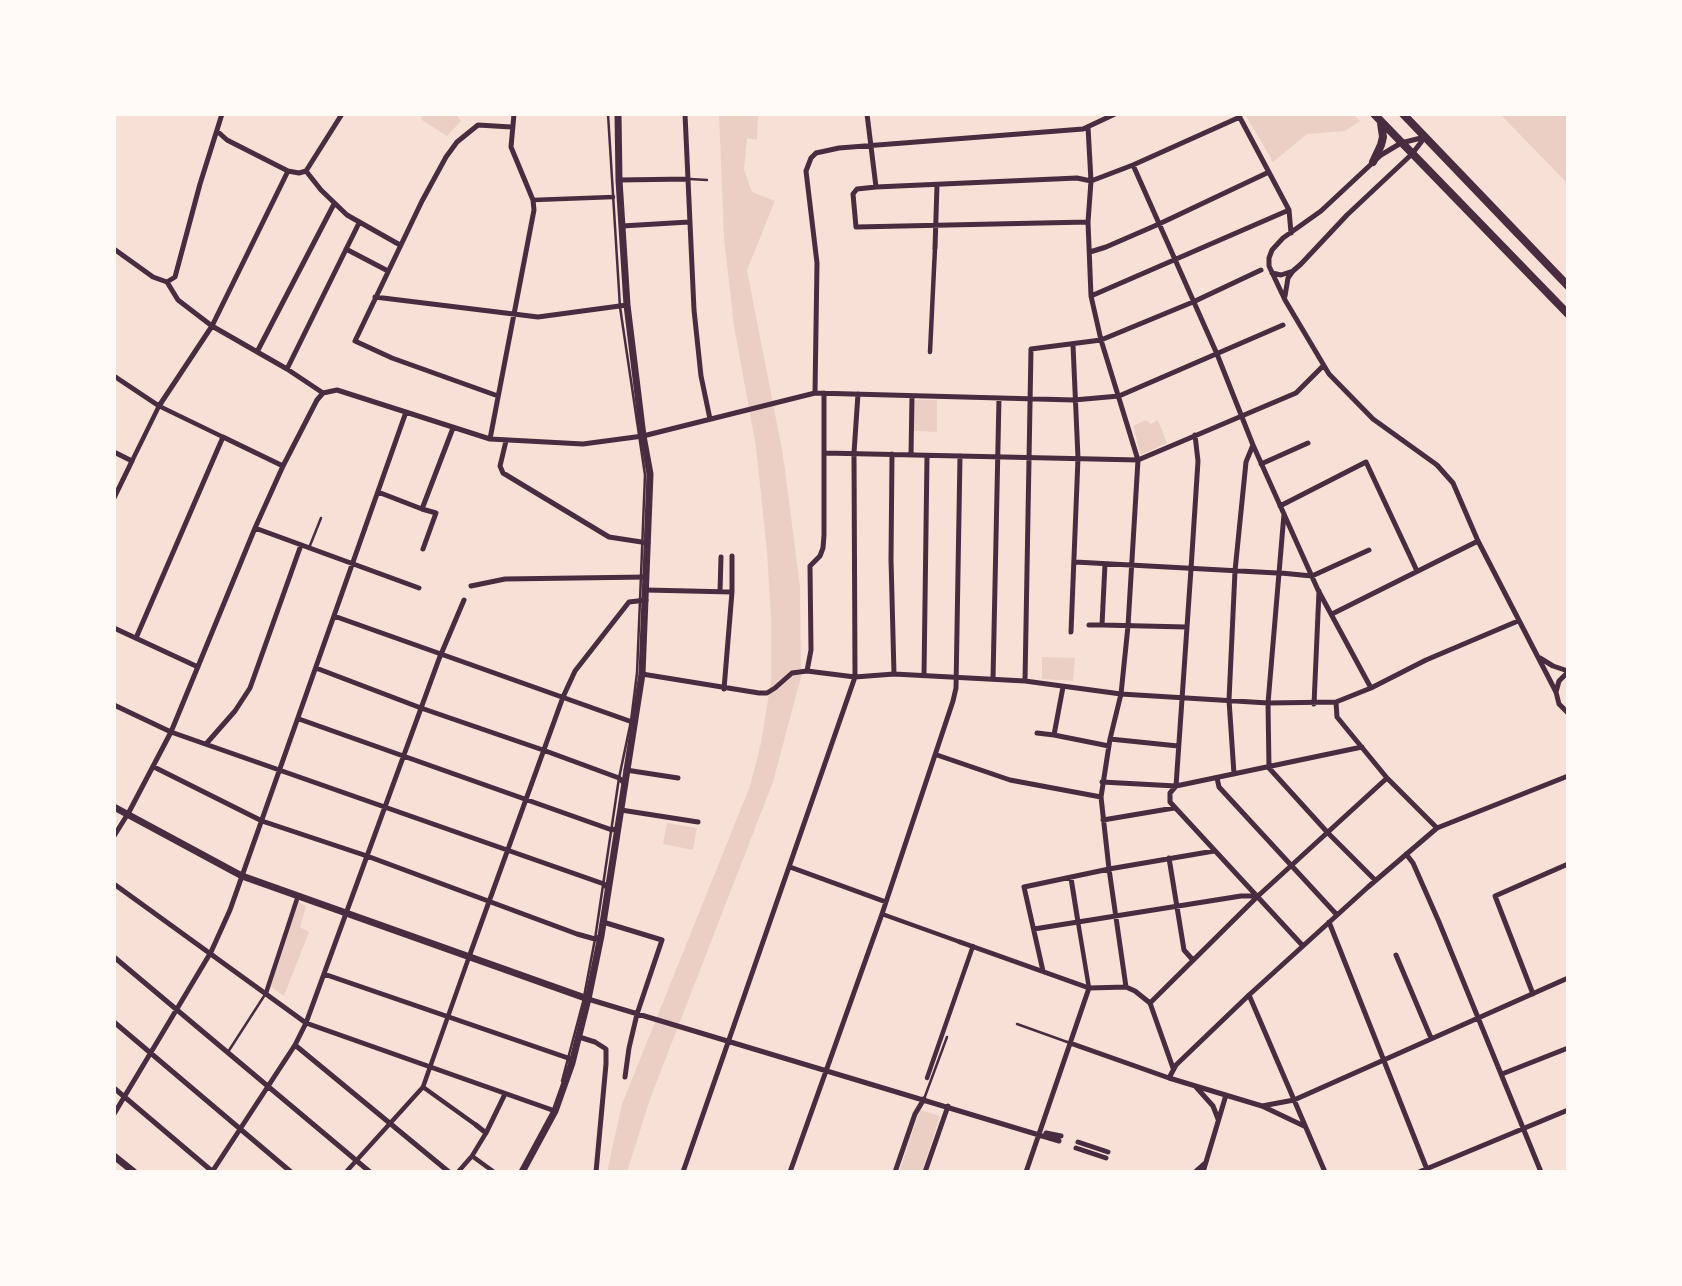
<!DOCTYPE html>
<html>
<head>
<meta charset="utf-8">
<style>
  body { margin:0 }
  #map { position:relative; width:1682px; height:1286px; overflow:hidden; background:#f7e1d7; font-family:"IBM Plex Sans",sans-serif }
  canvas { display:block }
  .frame { position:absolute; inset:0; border:116px solid #fffaf5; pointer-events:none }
</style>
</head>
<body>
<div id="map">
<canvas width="1682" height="1286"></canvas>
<div class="frame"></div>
</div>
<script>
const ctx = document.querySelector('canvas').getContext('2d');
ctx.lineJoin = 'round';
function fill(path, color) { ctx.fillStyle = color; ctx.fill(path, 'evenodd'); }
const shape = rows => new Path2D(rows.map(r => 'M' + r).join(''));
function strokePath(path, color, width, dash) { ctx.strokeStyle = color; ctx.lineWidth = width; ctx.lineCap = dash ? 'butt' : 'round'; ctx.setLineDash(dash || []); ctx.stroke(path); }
const green = shape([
  [421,114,456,114,461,121,447,136,422,120],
  [719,114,758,114,757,140,747,138,744,170,752,192,775,201,747,270,783,455,800,586,801,677,773,782,650,1099,627,1172,607,1172,622,1104,750,786,761,743,771,681,771,619,767,551,756,447,734,326,724,238],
  [1245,114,1353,114,1360,121,1345,131,1307,134,1273,162],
  [1500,114,1568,114,1568,184],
  [914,400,937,400,937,432,914,431],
  [1146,420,1151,424,1158,420,1167,443,1141,455,1133,426],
  [1042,657,1075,658,1073,681,1042,679],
  [667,823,697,828,693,850,663,844],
  [294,900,306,906,300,927,309,932,284,996,267,984],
  [920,1110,940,1116,922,1172,899,1172]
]);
const service = shape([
  [690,179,707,180],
  [309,548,321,518],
  [1017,1024,1070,1043],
  [228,1052,266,993],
  [562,1081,583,1002,595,939,619,778,631,721,637,673,640,600,645,475,620,307,608,114],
  [924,1099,947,1037]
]);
const pedestrian = shape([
  [533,200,613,197],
  [930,352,935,248],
  [132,461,159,406,223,437],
  [882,914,960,942],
  [1078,922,1089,988],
  [266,993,298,896],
  [927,1078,973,946],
  [423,1087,476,1125],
  [472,1156,494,1172],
  [346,1172,423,1087,469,957],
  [458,1172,472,1156,486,1133]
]);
const minor = shape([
  [685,114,694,310,701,376,710,419],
  [867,114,876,187,857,189,853,194,856,227,1088,222],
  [1238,114,1289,210,1291,233],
  [1088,127,1091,181,1088,222,1091,296,1101,340,1138,460,1128,626,1121,694,1110,739,1101,797,1109,869,1126,987],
  [217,131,227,140,288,171,299,173,306,171,342,114],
  [1425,137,1401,143,1381,155,1321,211,1283,238,1272,250,1269,258,1269,266,1285,300,1329,374,1373,419,1437,465,1453,483,1478,541,1556,692],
  [1133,165,1217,354,1253,445,1318,590,1371,688],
  [306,171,321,190,347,215,400,245],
  [619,180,687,179],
  [876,187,1077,178,1091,181,1133,165,1240,117],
  [622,226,689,222],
  [935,248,937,185],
  [114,249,153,277,167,282,178,300,212,326,287,369,323,393],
  [346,249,388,271],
  [1090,252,1106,247,1159,224,1269,172],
  [1272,273,1281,275,1293,271,1301,264,1347,215,1412,154,1425,137],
  [167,282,175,277,200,184,222,114],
  [1091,296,1289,210],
  [1285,296,1288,278,1293,271],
  [375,297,538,317,627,305],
  [257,352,334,204],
  [287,369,359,223],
  [114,376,159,406,212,326,288,171],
  [323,393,337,390,490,439,583,444,643,436,815,393,1074,400,1119,396,1283,325],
  [815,393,817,263,806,171,811,158,816,153,839,148,1083,129,1115,114],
  [498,396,392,358,355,341,422,201,446,157,457,142,478,125,511,127],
  [1195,435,1198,461,1191,569,1176,786,1170,793,1170,802,1303,946],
  [490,439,534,210,533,200,511,147,514,114],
  [506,441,500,466,503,473,609,537,648,543],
  [114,452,132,461,114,498],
  [825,453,1138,460,1296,393,1323,366],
  [892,454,891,559,894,674],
  [911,455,912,396],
  [1261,464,1308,443],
  [378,492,422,509],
  [1280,506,1366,462,1417,571],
  [1284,514,1268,703,1269,768,1328,833,1375,880],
  [255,528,419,588],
  [423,549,436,513,422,509,453,428],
  [1075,562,1277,573],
  [1105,564,1102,625,1186,627],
  [1281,573,1312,576,1369,550],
  [471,586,505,579,646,577],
  [646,590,732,592],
  [720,592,721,557],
  [1332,614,1478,541],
  [334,616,635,723],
  [1089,625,1102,625],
  [114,628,198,667],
  [1071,632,1078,458,1073,345],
  [136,638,223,437,283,466],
  [1540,658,1553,666,1568,671],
  [316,668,421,708,543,750,619,778,624,783],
  [807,671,811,650,810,566,820,556,823,548,824,535,824,393],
  [1568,672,1559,681,1556,692,1559,704,1568,713],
  [642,674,759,693,767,693,775,688,792,673,807,671,855,677,894,674,1025,681,1121,694,1268,703,1336,702,1371,688,1426,660,1518,621],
  [924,676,927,456],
  [993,679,999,398],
  [1025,681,1031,349,1101,340,1193,302,1261,270],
  [1063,687,1054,735,1109,746],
  [724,689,732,592,732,556],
  [1336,702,1337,717,1387,778,1437,828],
  [1314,704,1319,591],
  [114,705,171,732,604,884,608,889],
  [299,719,612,830,618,828],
  [1037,733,1054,735],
  [1110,739,1178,746],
  [206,744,235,711,250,688,301,545],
  [937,755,1010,780,1101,797],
  [154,767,262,821,367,856,577,934,595,939,601,936],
  [626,770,678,778],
  [1234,774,1229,700,1235,571,1246,462,1253,445],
  [1217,778,1219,787,1337,915],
  [1102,782,1176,786,1362,747],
  [621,810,698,822],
  [1103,820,1174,808],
  [114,836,129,812,171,732,255,528,283,466,317,400,323,393],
  [1406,854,1413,863,1439,922,1541,1172],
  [1169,858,1184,950,1192,959],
  [790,867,886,902],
  [1071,878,1078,922],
  [114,884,306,1023,555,1111],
  [603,922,662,940,637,1014,629,1048,625,1077],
  [1329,922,1428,1172],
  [1034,929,1241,896,1258,896],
  [960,942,1089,988,1126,987,1135,991,1150,1003,1173,1068],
  [1396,955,1431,1038],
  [114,957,370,1172],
  [469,957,563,697,575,671,629,602,646,600],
  [1043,971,1024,887,1109,869,1214,851],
  [324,974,568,1058,572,1063],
  [1533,994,1495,896,1568,864],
  [1249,995,1325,1172],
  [588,999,1059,1141],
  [1150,1003,1258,896,1387,778],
  [114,1022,291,1172],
  [579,1037,595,1042,606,1049,606,1064,596,1172],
  [1070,1043,1169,1078,1262,1106,1304,1126],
  [295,1045,449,1172],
  [1502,1074,1568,1048],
  [1169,1078,1176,1065,1249,995,1368,887,1437,828,1568,776],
  [1196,1087,1213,1106,1218,1119],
  [114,1088,213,1172],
  [1262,1106,1294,1100,1568,978],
  [114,1114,211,952,230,910,406,412],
  [476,1125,486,1133,505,1094],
  [1046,1133,1061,1136],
  [1078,1142,1108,1152],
  [1076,1148,1106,1158],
  [212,1172,295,1045,306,1023,439,659,464,600],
  [683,1172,855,677,854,453,858,394],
  [790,1172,882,914,953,701,956,688,960,456],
  [895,1172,915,1114,924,1099],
  [925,1172,948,1106],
  [1026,1172,1089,988],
  [1195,1172,1204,1164],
  [1203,1172,1226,1095],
  [1419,1172,1568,1110]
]);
const tertiary = shape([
  [114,807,242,876,588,999],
  [114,1156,134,1172],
  [522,1172,555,1111,572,1063,588,999,601,936,642,674,650,474,643,436,627,305,619,180,618,114]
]);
const secondary = shape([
  [1374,114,1568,314],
  [1403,114,1568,286],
  [1373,162,1381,145,1383,137,1381,123]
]);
fill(green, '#ebcfc5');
strokePath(service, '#4a2c40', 2.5);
strokePath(pedestrian, '#4a2c40', 4.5);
strokePath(minor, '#4a2c40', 5);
strokePath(tertiary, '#4a2c40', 7);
strokePath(secondary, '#4a2c40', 8);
</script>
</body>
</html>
